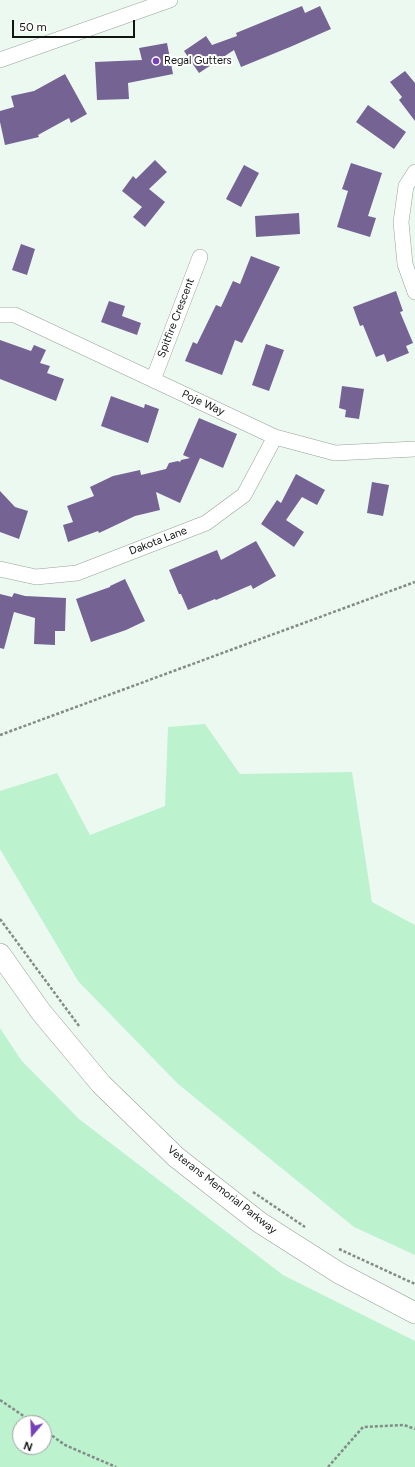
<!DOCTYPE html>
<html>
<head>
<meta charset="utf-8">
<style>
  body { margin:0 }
  #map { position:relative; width:415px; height:1467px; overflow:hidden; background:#ecf9f0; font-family:Figtree,sans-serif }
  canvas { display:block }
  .north { position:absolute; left:12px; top:1415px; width:40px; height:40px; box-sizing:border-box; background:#fff; border:1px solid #9fa1a0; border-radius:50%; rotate:199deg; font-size:11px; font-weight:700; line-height:16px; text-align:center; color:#101512 }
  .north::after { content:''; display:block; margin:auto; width:14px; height:18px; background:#7641b8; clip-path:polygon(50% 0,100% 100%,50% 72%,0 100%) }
  .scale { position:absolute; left:12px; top:20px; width:123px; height:18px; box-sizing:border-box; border:2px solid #101512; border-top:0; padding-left:5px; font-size:12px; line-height:14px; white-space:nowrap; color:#101512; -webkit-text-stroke:3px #fff; paint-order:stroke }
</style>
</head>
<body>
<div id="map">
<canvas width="415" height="1467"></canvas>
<div class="north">N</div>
<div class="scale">50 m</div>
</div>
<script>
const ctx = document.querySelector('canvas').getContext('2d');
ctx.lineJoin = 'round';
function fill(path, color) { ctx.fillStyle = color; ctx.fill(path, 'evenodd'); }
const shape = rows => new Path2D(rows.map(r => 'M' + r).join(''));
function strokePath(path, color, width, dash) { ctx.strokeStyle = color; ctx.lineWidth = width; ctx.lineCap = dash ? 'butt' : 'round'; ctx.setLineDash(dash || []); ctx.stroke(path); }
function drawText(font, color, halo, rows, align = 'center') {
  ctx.font = font + ' Figtree,sans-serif'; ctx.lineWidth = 4; ctx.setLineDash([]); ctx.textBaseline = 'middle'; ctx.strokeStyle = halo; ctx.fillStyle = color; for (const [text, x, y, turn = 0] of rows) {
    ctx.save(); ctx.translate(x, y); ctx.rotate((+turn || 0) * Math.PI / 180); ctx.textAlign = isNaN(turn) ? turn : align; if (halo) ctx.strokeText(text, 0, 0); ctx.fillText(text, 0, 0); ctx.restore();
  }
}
const green = shape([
  [205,724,240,774,352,772,372,902,415,925,415,1255,354,1227,178,1084,78,981,0,849,0,791,57,773,90,835,165,806,168,727],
  [0,1028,21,1060,79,1119,283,1275,415,1341,415,1467,0,1467],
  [20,1423,44,1423,44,1447,20,1447]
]);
const building = shape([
  [302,6,305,13,320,6,331,29,290,47,241,67,234,50,199,73,184,51,206,36,212,45,237,36,236,33],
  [167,43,173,74,128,83,129,99,97,100,95,62,142,60,139,48],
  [405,71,415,83,415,121,399,100,402,97,390,82],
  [65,74,87,114,71,123,69,118,38,135,39,137,5,145,0,122,0,111,14,107,11,96,34,91],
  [368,105,406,132,394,149,356,122],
  [155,160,167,172,149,189,165,202,145,227,133,217,142,207,122,191,133,176,136,179],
  [351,163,382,173,368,216,376,218,370,237,337,227,348,191,342,189],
  [244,165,259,173,241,207,226,199],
  [299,213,300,234,256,237,255,216],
  [21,244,35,249,27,275,12,270],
  [251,256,280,267,242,343,235,340,222,375,185,361,193,342,197,344,216,305,221,307,233,281,240,284],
  [396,291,403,311,400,312,413,343,406,346,409,353,387,362,384,354,376,357,363,325,360,326,353,307],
  [109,301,125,306,122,316,141,323,137,335,101,322],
  [0,340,31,351,34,345,46,350,40,363,50,366,47,373,64,379,56,401,0,379],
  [266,344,284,350,269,391,252,385],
  [342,386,364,389,359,419,345,417,346,410,339,408],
  [111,396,144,408,145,404,159,409,148,443,101,426],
  [199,418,237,434,223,468,200,458,180,503,156,492,160,510,135,516,99,533,98,531,68,542,63,525,73,522,67,506,94,496,90,487,113,476,140,470,141,475,166,469,169,463,178,461,180,462,181,460,190,458,183,455],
  [296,474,325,490,317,505,302,497,286,520,304,532,294,547,261,524,277,500,281,503],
  [372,482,389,485,383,516,367,513],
  [0,491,15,507,28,511,19,539,0,532],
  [256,541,276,576,253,589,251,585,216,600,215,599,188,610,181,594,179,594,169,570,217,550,221,560],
  [125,579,145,621,126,630,91,642,76,599,110,587,110,586],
  [14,593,25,596,66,598,65,631,55,631,55,645,34,644,35,618,14,612,4,649,0,648,0,594,12,597]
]);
const path = shape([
  [0,735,415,582],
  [0,919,79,1026],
  [253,1192,305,1227],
  [339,1249,415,1284],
  [0,1400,34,1423],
  [44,1430,65,1445,116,1467],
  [328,1467,363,1427,404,1425,415,1429]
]);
const minor = shape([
  [0,60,170,0],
  [415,172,406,186,401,222,405,264,415,292],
  [0,315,15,315,275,437,335,453,415,449],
  [153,380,200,257],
  [0,569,36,577,77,573,206,523,244,495,275,437]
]);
const secondary = shape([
  [0,954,41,1012,101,1084,176,1157,259,1222,339,1273,415,1313]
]);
const markers = [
  [156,61,4,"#7641b8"]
];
const poiNames = [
  ["Regal Gutters",164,61]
];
const streetNames = [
  ["Spitfire Crescent",176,318,-69],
  ["Poje Way",203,403,25],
  ["Dakota Lane",158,541,-21],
  ["Veterans Memorial Parkway",222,1190,38]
];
fill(green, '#bdf2cf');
fill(building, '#756394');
strokePath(minor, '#96a29a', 16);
strokePath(secondary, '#96a29a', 22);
strokePath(path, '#828b85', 2.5, [3, 2]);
strokePath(minor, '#fff', 15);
strokePath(secondary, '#fff', 21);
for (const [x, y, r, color] of markers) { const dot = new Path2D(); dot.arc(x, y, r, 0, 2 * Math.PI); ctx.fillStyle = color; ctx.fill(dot); strokePath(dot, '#fff', 1.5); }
drawText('11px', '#101512', '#fff', poiNames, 'left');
drawText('11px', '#101512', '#fff', streetNames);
</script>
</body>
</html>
